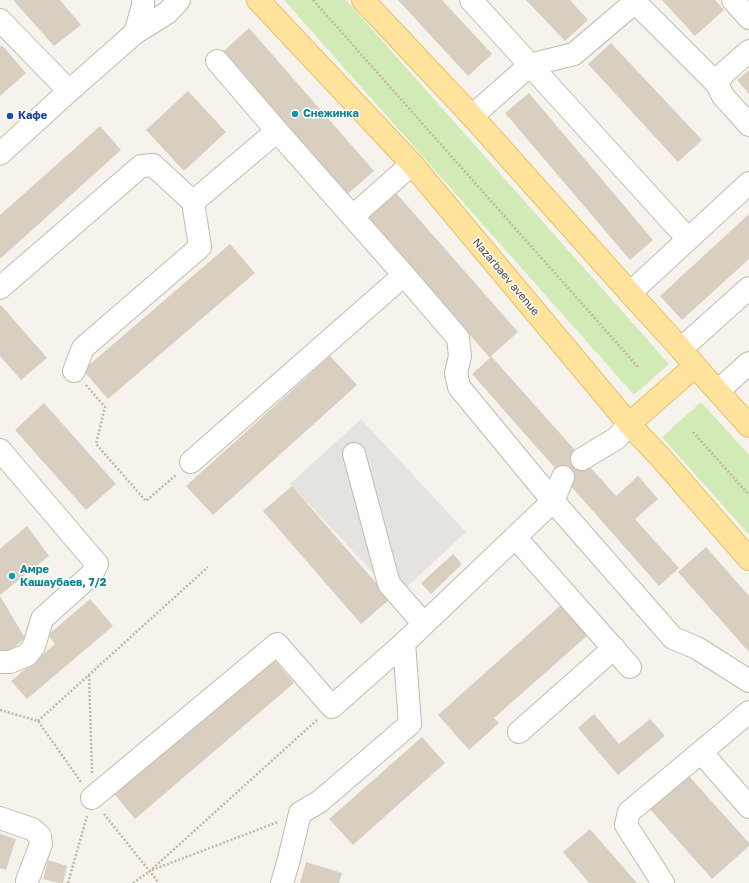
<!DOCTYPE html>
<html>
<head>
<meta charset="utf-8">
<style>
  body { margin:0 }
  canvas { display:block; background:#f6f3ec }
</style>
</head>
<body>
<canvas width="749" height="883"></canvas>
<script>
const ctx = document.querySelector('canvas').getContext('2d');
ctx.lineJoin = 'round';
function fill(path, color) { ctx.fillStyle = color; ctx.fill(path, 'evenodd'); }
const shape = rows => new Path2D(rows.map(r => 'M' + r).join(''));
function strokePath(path, color, width, dash) { ctx.strokeStyle = color; ctx.lineWidth = width; ctx.lineCap = dash ? 'butt' : 'round'; ctx.setLineDash(dash || []); ctx.stroke(path); }
function drawText(font, color, halo, rows, align = 'center') {
  ctx.font = font + ' "Golos Text",sans-serif'; ctx.lineWidth = 3; ctx.setLineDash([]); ctx.textBaseline = 'middle'; ctx.strokeStyle = halo; ctx.fillStyle = color; for (const [text, x, y, turn = 0] of rows) {
    ctx.save(); ctx.translate(x, y); ctx.rotate((+turn || 0) * Math.PI / 180); ctx.textAlign = isNaN(turn) ? turn : align; if (halo) ctx.strokeText(text, 0, 0); ctx.fillText(text, 0, 0); ctx.restore();
  }
}
const green = shape([
  [284,0,346,0,669,364,634,395],
  [701,402,749,455,749,535,662,437]
]);
const parking = shape([
  [361,419,466,532,396,597,290,484]
]);
const building = shape([
  [13,0,60,0,81,25,54,46],
  [398,0,442,0,492,54,468,76],
  [526,0,570,0,588,20,565,41],
  [662,0,715,0,724,10,695,36],
  [249,28,374,171,342,199,217,57],
  [611,43,702,140,678,162,588,64],
  [2,45,26,73,0,96,0,47],
  [749,70,749,94,737,80],
  [188,91,226,132,184,171,146,130],
  [529,93,653,240,630,260,505,113],
  [100,126,121,150,0,259,0,215],
  [396,193,518,332,491,356,616,496,638,476,658,499,635,519,679,568,659,586,472,374,490,358,367,218],
  [749,214,749,259,682,320,660,296],
  [230,244,255,273,108,399,83,370],
  [1,305,47,358,21,380,0,356,0,306],
  [330,356,357,385,213,515,186,486],
  [44,403,116,484,86,510,15,430],
  [292,486,390,599,361,624,263,511],
  [27,526,49,556,0,595,0,549],
  [706,547,749,596,749,652,678,572],
  [453,554,462,564,431,594,421,583],
  [0,596,25,638,2,658,0,655],
  [90,599,113,626,27,699,11,681,55,644,48,635],
  [561,605,588,635,494,718,499,723,469,750,438,715],
  [270,655,294,683,135,819,111,790],
  [594,714,619,744,650,719,665,736,618,775,578,728],
  [422,737,445,763,353,845,329,819],
  [688,775,749,843,749,846,712,879,650,809],
  [590,829,637,883,589,883,563,852],
  [0,834,16,839,6,870,0,868],
  [48,860,67,866,63,883,59,883,43,879],
  [306,862,342,873,339,883,300,883]
]);
const path = shape([
  [313,0,638,367],
  [86,385,105,407,96,444,146,501,176,475],
  [693,432,749,495],
  [89,675,92,773],
  [0,710,38,721,81,782],
  [38,721,208,567],
  [104,814,159,883],
  [152,870,278,822],
  [68,883,87,816],
  [133,883,150,871,317,720]
]);
const minor = shape([
  [471,0,530,65,472,116],
  [633,0,717,84],
  [733,0,749,18],
  [635,2,574,54,530,65,688,239],
  [0,20,69,91],
  [135,33,143,6,143,0],
  [749,51,724,73,717,84,723,96,749,125],
  [217,61,277,131,404,275,458,338,460,356,456,373,459,387,553,501,673,638,697,648,749,681],
  [0,154,69,91,135,33,167,13,179,0],
  [193,202,277,131],
  [353,216,412,164],
  [0,288,141,166,153,165,193,202,200,247,83,348,74,371],
  [630,293,749,183],
  [681,349,749,288],
  [718,391,749,363],
  [0,450,97,564,92,574,42,619,34,646,27,655,10,662,0,662],
  [354,454,389,584,424,624],
  [582,459,617,438,629,424],
  [191,462,404,275],
  [515,537,630,667],
  [519,732,614,648],
  [701,752,749,807],
  [92,798,277,644,332,707,404,643,553,501,563,477],
  [0,818,32,829,40,836,41,844,27,881],
  [282,883,289,859,300,813,319,802,410,724,404,643],
  [663,883,626,825,629,812,749,712]
]);
const major = shape([
  [258,0,412,164,629,424,661,458,749,559],
  [363,0,472,116,630,293,681,349,695,366,749,426],
  [629,424,695,366]
]);
const markers = [
  [295,114,4,"#0f9aa8"],
  [10,116,4,"#1a4fb4"],
  [12,576,4,"#0f9aa8"]
];
const cultureNames = [
  ["Снежинка",303,114],
  ["Амре",20,570],
  ["Кашаубаев, 7/2",20,583]
];
const transitNames = [
  ["Кафе",18,116]
];
const streetNames = [
  ["Nazarbaev avenue",506,277,50]
];
fill(green, '#d2eab5');
fill(parking, '#e5e3e0');
fill(building, '#d8cfc1');
strokePath(minor, '#c2bbae', 24);
strokePath(major, '#e6c16a', 24);
strokePath(path, '#c4b79f', 2.5, [2, 2]);
strokePath(minor, '#fff', 22);
strokePath(major, '#ffe39c', 22);
for (const [x, y, r, color] of markers) { const dot = new Path2D(); dot.arc(x, y, r, 0, 2 * Math.PI); ctx.fillStyle = color; ctx.fill(dot); strokePath(dot, '#fff', 1.5); }
drawText('bold 11px', '#0d838f', '#fff', cultureNames, 'left');
drawText('bold 11px', '#164399', '#fff', transitNames, 'left');
drawText('11px', '#4b4439', '#fff', streetNames);
</script>
</body>
</html>
